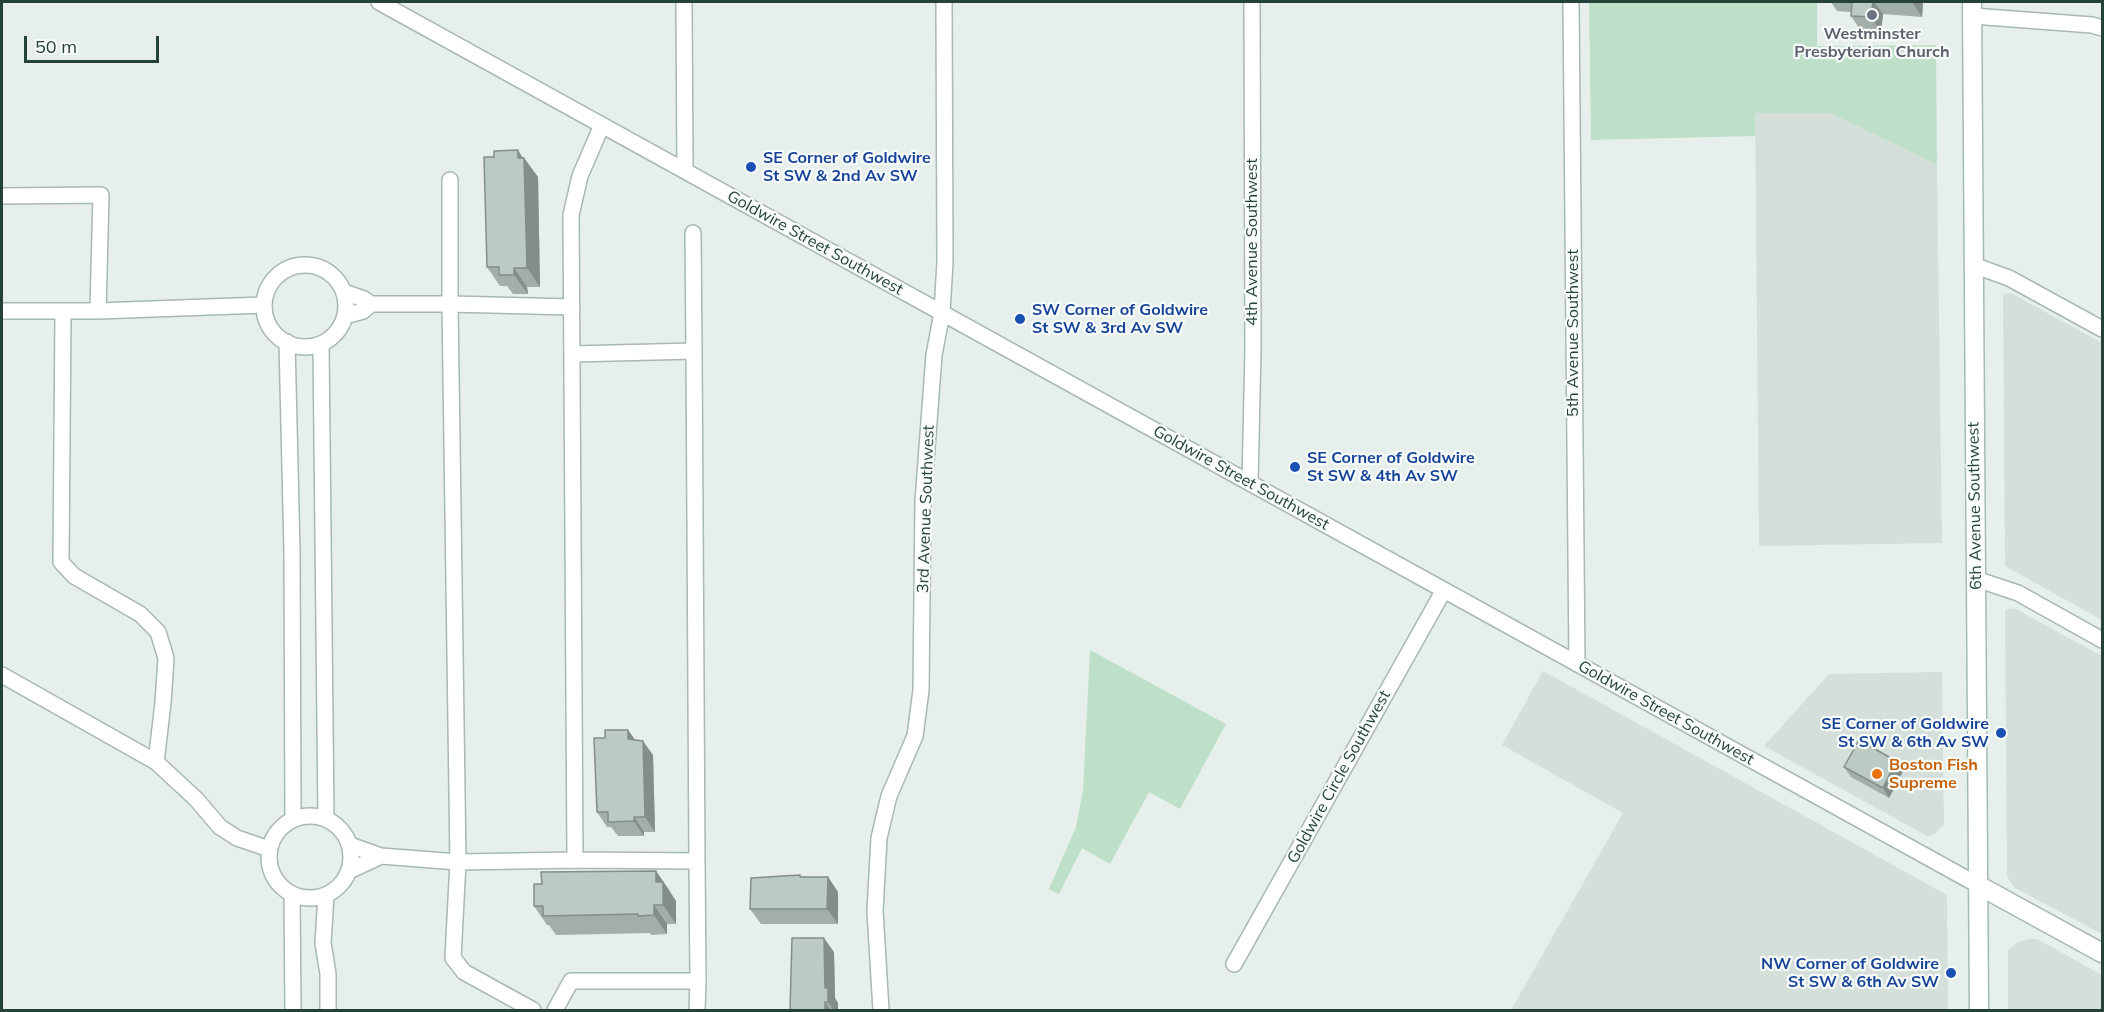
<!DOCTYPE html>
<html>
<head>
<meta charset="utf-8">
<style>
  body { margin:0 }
  #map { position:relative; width:2104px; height:1012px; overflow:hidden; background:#e6efeb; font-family:Mulish,sans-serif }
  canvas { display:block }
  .frame { position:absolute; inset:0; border:3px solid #24423a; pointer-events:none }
  .scale { position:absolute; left:24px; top:36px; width:135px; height:27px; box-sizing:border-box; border:3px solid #24423a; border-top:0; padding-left:8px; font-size:18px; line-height:21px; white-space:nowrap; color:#24423a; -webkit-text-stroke:4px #f7fbf9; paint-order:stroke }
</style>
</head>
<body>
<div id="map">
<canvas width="2104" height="1012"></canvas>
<div class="frame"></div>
<div class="scale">50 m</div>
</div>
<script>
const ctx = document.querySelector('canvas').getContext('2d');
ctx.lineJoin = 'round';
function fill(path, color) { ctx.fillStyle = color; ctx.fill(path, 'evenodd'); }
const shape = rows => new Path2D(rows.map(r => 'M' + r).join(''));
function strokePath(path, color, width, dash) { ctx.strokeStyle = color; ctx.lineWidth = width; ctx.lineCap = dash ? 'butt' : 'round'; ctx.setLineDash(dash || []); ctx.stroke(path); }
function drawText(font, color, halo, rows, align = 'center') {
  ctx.font = font + ' Mulish,sans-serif'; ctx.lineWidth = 4.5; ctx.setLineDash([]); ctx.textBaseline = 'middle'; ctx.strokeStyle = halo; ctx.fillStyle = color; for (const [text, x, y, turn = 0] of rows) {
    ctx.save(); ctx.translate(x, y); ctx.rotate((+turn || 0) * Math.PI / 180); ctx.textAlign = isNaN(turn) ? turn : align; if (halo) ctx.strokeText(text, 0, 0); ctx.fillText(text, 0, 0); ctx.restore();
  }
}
const built = shape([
  [1755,113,1832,113,1937,165,1942,543,1759,546],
  [2011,293,2102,343,2102,620,2005,566,2003,294],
  [2014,608,2102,656,2102,934,2015,888,2007,877,2005,610],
  [1543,671,1947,895,1948,1010,1511,1010,1623,813,1502,745],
  [1942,672,1944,824,1935,834,1927,836,1764,746,1829,674],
  [2029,939,2037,939,2102,975,2102,1010,2008,1010,2008,950,2016,943]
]);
const green = shape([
  [1589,2,1817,2,1817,46,1936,45,1937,165,1831,113,1755,113,1755,136,1591,140],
  [1090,650,1226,724,1180,809,1149,792,1110,864,1082,848,1059,894,1049,889,1076,827,1083,790]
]);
const minor = shape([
  [379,2,1978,885],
  [684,2,685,171],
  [1571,2,1577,664],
  [1973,16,2092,25,2102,28],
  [2,196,101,195,98,311,263,305],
  [693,233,694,351],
  '264 306a41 41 0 1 1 82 0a41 41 0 1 1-82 0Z',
  [1973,265,2009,278,2102,329],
  [344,292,364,299,371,304,363,311,345,316],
  [371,304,450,304,450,180],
  [572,307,450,304,458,862,575,860],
  [2,311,98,311],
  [63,311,61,562,74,576,140,614,158,632,166,658,163,703,156,762],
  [287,342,292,551,293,819],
  [321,345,326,819],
  [573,354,694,351,697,861,575,860,571,215,580,176,602,125],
  [1250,483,1253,349,1252,2],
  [1976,579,2018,593,2102,640],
  [2,675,156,762,196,799,220,827,237,838,269,849],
  '269 857a41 41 0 1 1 82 0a41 41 0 1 1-82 0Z',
  [381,856,458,862,453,958,464,972,533,1010],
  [349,871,381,856,350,845],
  [292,895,293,1010],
  [326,895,323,943,328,974,328,1010],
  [1234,964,1444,590],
  [555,1010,571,981,698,981,697,861],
  [697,1010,698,981],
  [881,1010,875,911,879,838,889,796,915,736,921,690,923,501,934,355,942,313,945,262,944,2]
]);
const tertiary = shape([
  [1978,885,2102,953]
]);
const secondary = shape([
  [1972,2,1979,1010]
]);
const wall = shape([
  [1831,2,1923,2,1922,17,1883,14,1881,32,1861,31,1851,16,1851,12,1837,11],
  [523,158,524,158,538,177,540,287,527,287,528,294,513,294,507,286,500,286,487,267],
  [628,730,635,740,653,755,655,832,644,832,644,836,618,836,611,827,607,827,597,812,605,738],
  [1896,761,1903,771,1889,798,1851,777,1844,767],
  [656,871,669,890,670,892,676,901,676,924,667,924,667,934,651,935,650,933,556,935,549,925,547,925,534,906,542,884],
  [802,877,828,877,838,892,838,924,761,924,750,909],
  [834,952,835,998,838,1003,838,1011,790,1011]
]);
const shadedWall = shape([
  [1873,2,1874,2,1883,14,1881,32,1871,17],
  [1912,2,1923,2,1922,17],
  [518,150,524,160,524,158,538,177,540,287,527,268],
  [514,268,527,287,528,294,514,275],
  [628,730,638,744,628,739],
  [643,741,653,755,655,832,645,817],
  [1896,761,1903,771,1889,798,1883,788],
  [634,817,644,832,644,836,634,821],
  [656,871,669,890,670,892,676,901,676,924,663,905,656,882],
  [828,877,838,892,838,924,827,909],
  [654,905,667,924,667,934,654,915],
  [824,938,834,952,835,998,838,1003,838,1011,834,1011,828,1002,825,988],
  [825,1002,831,1011,825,1011]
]);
const building = shape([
  [1852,2,1873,2,1871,17,1851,16,1852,2],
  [518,150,518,158,524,158,527,268,514,268,514,275,499,275,499,267,487,267,484,157,494,157,494,151,518,150],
  [605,730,628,730,628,739,643,741,645,817,634,817,634,821,608,822,608,812,597,812,594,738,605,738,605,730],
  [1859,740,1896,761,1883,788,1844,767,1859,740],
  [656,871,656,882,663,882,663,905,654,905,654,915,638,916,638,914,543,916,543,906,534,906,534,884,542,884,541,872,656,871],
  [800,875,800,877,828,877,827,909,750,909,751,878,800,875],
  [792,938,824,938,825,988,828,988,828,1002,825,1002,825,1011,790,1011,792,938]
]);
const markers = [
  [1872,15,6,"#6b7280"],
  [751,167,6,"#1a4fb4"],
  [1020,319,6,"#1a4fb4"],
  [1295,467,6,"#1a4fb4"],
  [2001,733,6,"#1a4fb4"],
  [1877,774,6,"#e8710a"],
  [1951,973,6,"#1a4fb4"]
];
const worshipNames = [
  ["Westminster",1872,34],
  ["Presbyterian Church",1872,52]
];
const transitNames = [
  ["SE Corner of Goldwire",763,158],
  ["St SW & 2nd Av SW",763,176],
  ["SW Corner of Goldwire",1032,310],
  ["St SW & 3rd Av SW",1032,328],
  ["SE Corner of Goldwire",1307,458],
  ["St SW & 4th Av SW",1307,476],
  ["SE Corner of Goldwire",1989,724,"right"],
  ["St SW & 6th Av SW",1989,742,"right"],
  ["NW Corner of Goldwire",1939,964,"right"],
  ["St SW & 6th Av SW",1939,982,"right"]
];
const streetNames = [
  ["4th Avenue Southwest",1252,242,-90],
  ["Goldwire Street Southwest",815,243,29],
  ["5th Avenue Southwest",1573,333,-90],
  ["Goldwire Street Southwest",1241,478,29],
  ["6th Avenue Southwest",1975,506,-91],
  ["3rd Avenue Southwest",926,509,-88],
  ["Goldwire Street Southwest",1666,713,29],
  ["Goldwire Circle Southwest",1339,777,-61]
];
const foodNames = [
  ["Boston Fish",1889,765],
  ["Supreme",1889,783]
];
fill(built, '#d4dfda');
fill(green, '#bfe0c8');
strokePath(minor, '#a8b8b2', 18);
strokePath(tertiary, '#a8b8b2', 21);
strokePath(secondary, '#a4bbb3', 21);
strokePath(minor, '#fff', 15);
strokePath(tertiary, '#fff', 18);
strokePath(secondary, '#fff', 18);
fill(wall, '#a1aea9');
fill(shadedWall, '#838d89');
fill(building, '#bbcac4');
strokePath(building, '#838d89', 1.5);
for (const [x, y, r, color] of markers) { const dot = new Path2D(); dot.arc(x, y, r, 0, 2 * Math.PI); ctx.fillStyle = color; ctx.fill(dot); strokePath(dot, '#f7fbf9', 2); }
drawText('bold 16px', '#5b616d', '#f7fbf9', worshipNames);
drawText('bold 16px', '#164399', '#f7fbf9', transitNames, 'left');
drawText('16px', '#24423a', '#f7fbf9', streetNames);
drawText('bold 16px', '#c56008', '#f7fbf9', foodNames, 'left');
</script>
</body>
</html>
